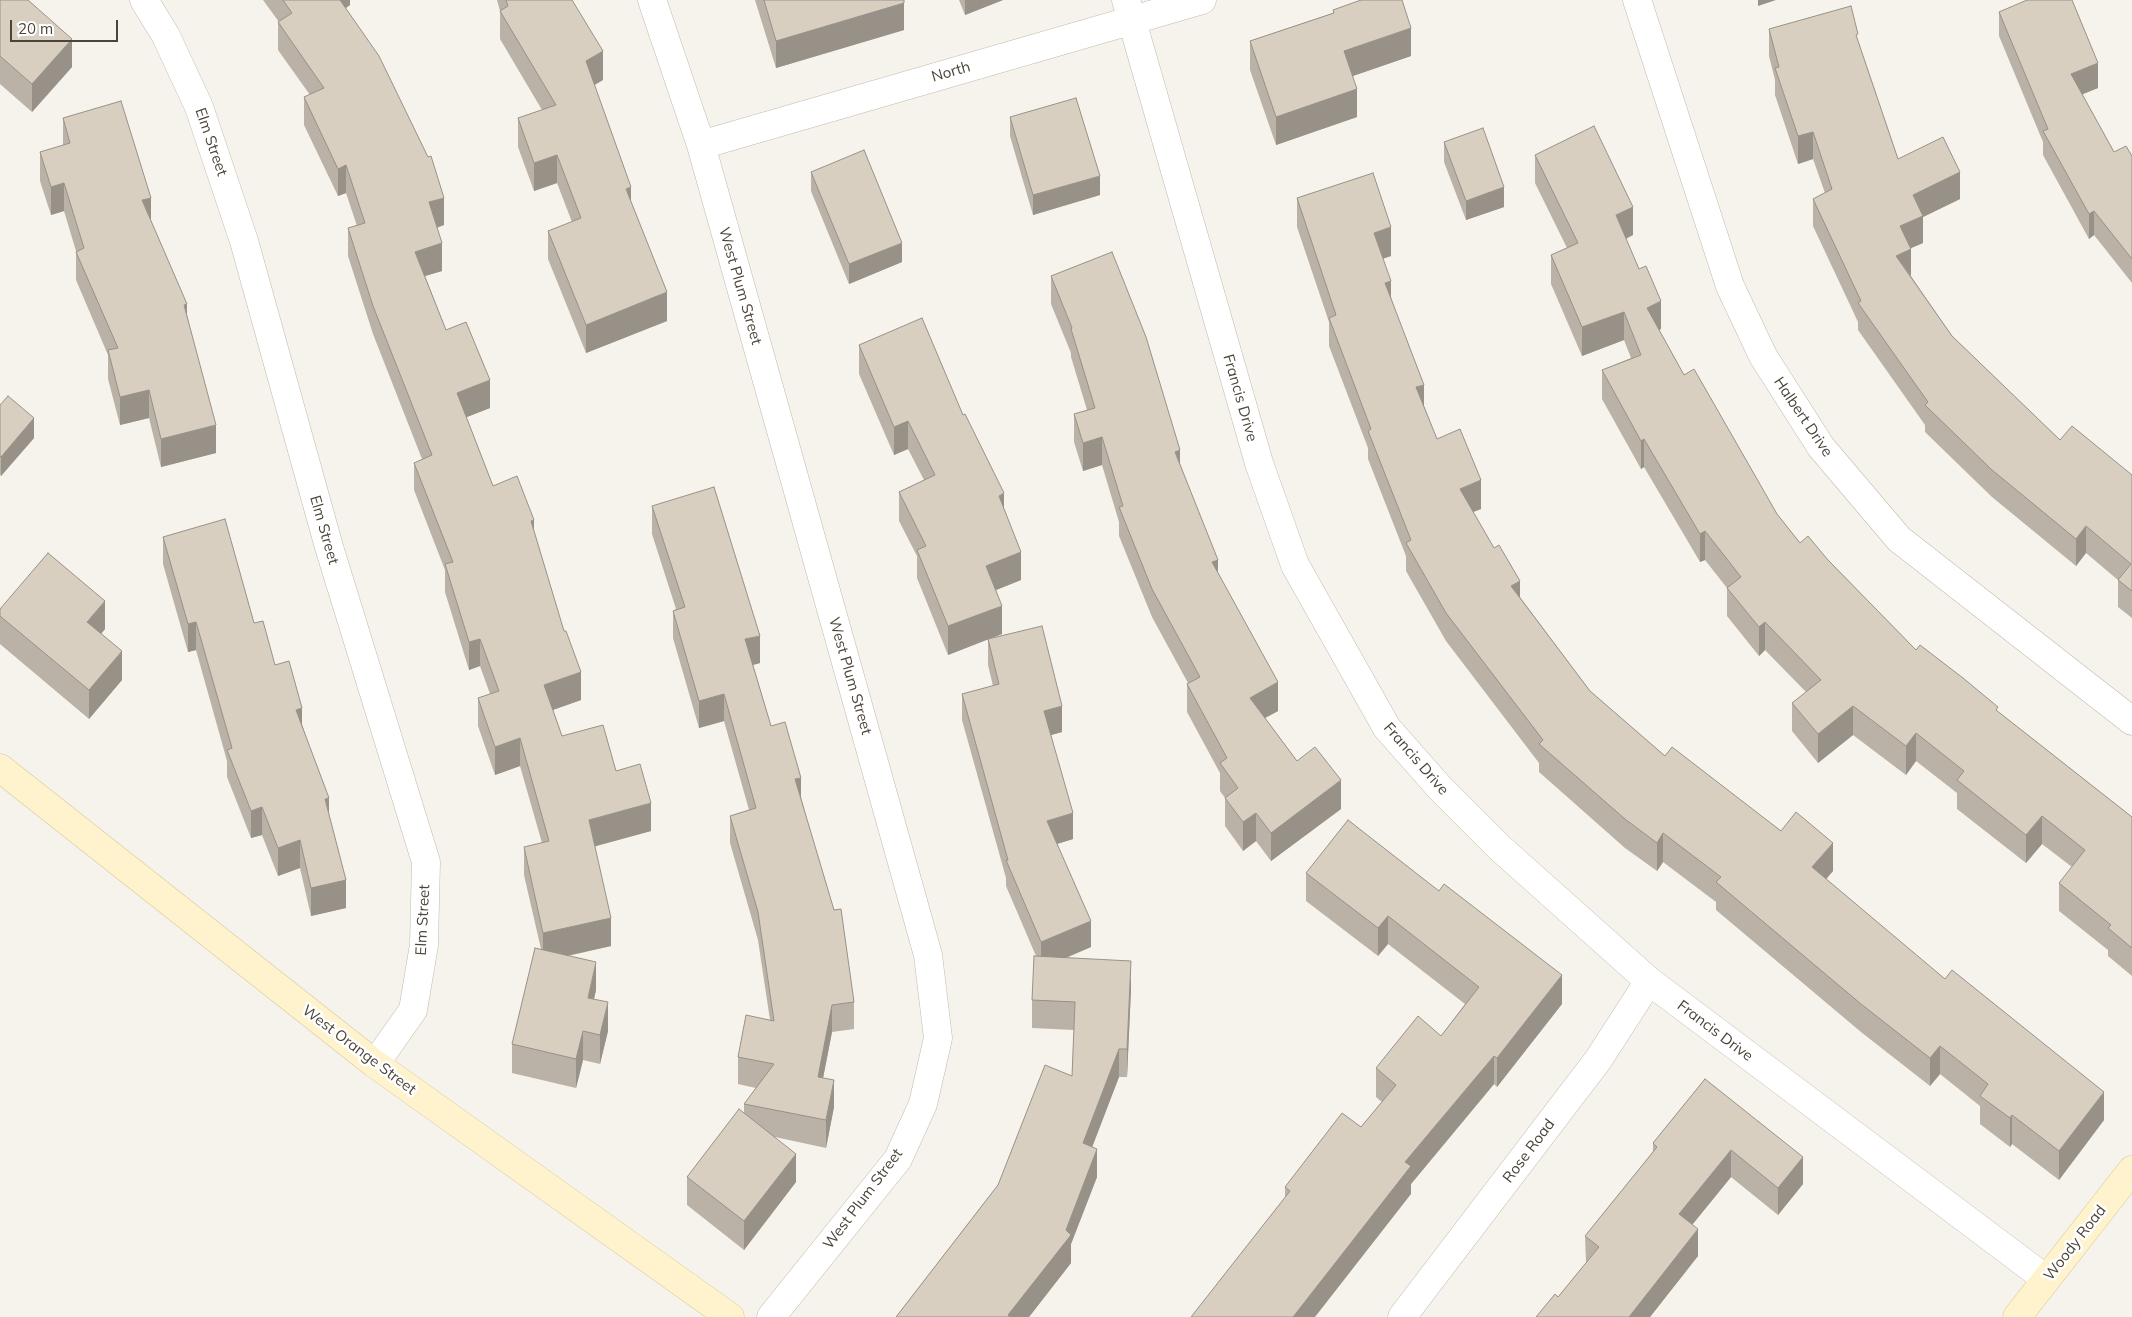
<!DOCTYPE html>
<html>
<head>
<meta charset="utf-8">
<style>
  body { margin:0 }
  #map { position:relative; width:2132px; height:1317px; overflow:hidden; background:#f6f3ec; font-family:Mulish,sans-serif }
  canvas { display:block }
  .scale { position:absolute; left:10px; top:20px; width:108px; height:22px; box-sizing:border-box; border:2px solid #4b4439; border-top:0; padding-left:6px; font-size:15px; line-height:18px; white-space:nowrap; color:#4b4439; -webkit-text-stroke:4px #fff; paint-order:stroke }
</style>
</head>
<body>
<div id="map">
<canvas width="2132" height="1317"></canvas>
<div class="scale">20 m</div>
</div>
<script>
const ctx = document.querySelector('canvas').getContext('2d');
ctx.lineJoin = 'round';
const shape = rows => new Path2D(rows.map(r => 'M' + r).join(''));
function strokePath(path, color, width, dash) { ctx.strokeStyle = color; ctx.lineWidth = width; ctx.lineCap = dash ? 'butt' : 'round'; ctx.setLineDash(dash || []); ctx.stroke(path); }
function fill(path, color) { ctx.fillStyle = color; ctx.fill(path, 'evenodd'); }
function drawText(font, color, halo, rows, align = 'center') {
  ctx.font = font + ' Mulish,sans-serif'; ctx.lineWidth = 5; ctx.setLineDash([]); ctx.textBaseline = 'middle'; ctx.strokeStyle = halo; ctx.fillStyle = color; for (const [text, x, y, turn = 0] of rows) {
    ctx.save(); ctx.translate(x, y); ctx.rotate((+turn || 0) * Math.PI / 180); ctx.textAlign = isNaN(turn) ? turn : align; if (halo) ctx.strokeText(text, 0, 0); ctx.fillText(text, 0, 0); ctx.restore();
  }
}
const street = shape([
  [144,0,166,36,199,107,244,241,329,547,426,862,424,945,413,1010,375,1064],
  [652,0,701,145,928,955,938,1038,923,1104,898,1159,771,1317],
  [1126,0,1259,463,1295,565,1387,728,1440,788,1500,848,1649,981,2046,1279],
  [1637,0,1730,286,1763,356,1821,447,1899,539,2132,721],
  [701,145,1202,0],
  [1402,1317,1598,1060,1649,981]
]);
const secondary = shape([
  [0,768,375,1064,730,1317],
  [2017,1317,2132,1170]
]);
const wall = shape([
  [0,0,72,67,32,112,0,84],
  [263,0,350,0,350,5,346,8,444,225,437,228,442,271,425,276,446,330,490,408,466,417,493,486,534,533,581,700,553,710,562,736,616,771,651,831,595,846,611,946,568,956,596,990,594,999,608,1031,600,1064,583,1060,576,1088,512,1073,512,1044,541,949,524,875,524,847,542,843,520,766,495,775,478,726,478,698,490,694,480,666,469,670,445,592,445,570,414,490,414,463,422,459,373,334,348,256,348,228,357,226,346,193,338,196,304,125,304,97,310,95,278,50,278,22,279,22],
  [497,0,572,0,603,80,594,85,667,321,586,353,548,259,548,231,572,222,557,183,534,191,518,147,518,118,542,110,500,39,500,11],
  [755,0,904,0,904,30,776,68],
  [959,0,1003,0,965,15],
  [1333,10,1411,56,1353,76,1357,117,1276,145,1250,70,1250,41,1333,13],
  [1999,12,2098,88,2082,94,2114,152,2132,156,2132,283,2094,235,2089,239,2043,155,2043,142,1999,36],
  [1769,29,1858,42,1898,159,1960,199,1923,217,1923,243,1910,248,1911,276,1952,336,2060,440,2132,475,2132,618,2118,607,2118,580,2086,553,2076,566,1992,497,1925,432,1925,425,1858,330,1858,322,1813,226,1813,199,1825,193,1813,159,1798,164,1775,95,1775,80,1769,56],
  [1010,117,1100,195,1033,215,1010,136],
  [63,118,151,221,187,315,216,453,161,467,149,418,120,425,108,379,108,355,76,280,76,251,64,211,51,215,40,181,40,152,63,146],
  [1444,142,1504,207,1466,220,1444,162],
  [1535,155,1633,235,1626,239,1661,329,1659,330,1684,375,1777,514,1800,543,1828,560,1916,650,1998,712,2132,817,2132,976,2108,956,2108,950,2059,911,2059,883,2072,867,2042,844,2026,863,1957,809,1957,793,1916,761,1906,775,1853,735,1818,763,1792,731,1792,703,1806,692,1765,650,1759,656,1727,616,1727,588,1705,560,1700,562,1644,467,1641,469,1602,399,1602,370,1631,358,1624,340,1582,356,1551,284,1551,255,1567,248,1535,183],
  [811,172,902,262,849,284,811,191],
  [1297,198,1391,256,1383,259,1391,297,1424,406,1437,439,1481,509,1473,512,1520,597,1590,691,1665,756,1833,871,1826,879,2104,1120,2059,1180,2012,1144,2010,1147,1980,1124,1980,1106,1940,1074,1930,1086,1861,1032,1716,910,1716,902,1663,862,1657,871,1625,848,1539,772,1539,763,1446,641,1406,571,1406,556,1368,459,1368,448,1329,346,1329,322,1297,227],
  [1051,276,1180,464,1218,573,1278,711,1265,718,1297,761,1341,809,1271,861,1256,841,1243,851,1225,826,1225,798,1220,791,1220,773,1187,712,1187,684,1188,683,1152,617,1119,536,1119,522,1102,465,1083,471,1074,442,1074,414,1087,410,1071,357,1071,353,1051,304],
  [859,345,1004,510,1021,580,996,590,1002,634,989,639,1062,732,1051,735,1073,839,1057,844,1091,947,1066,958,1131,989,1127,1077,1119,1077,1092,1147,1097,1177,1071,1244,1071,1263,1029,1317,896,1317,998,1185,1072,1076,1074,1030,1032,1028,1032,1000,1036,956,1006,886,1006,878,962,720,962,694,993,686,988,665,988,639,948,655,917,578,917,556,899,521,899,492,924,480,908,449,894,455,859,374],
  [0,405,34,438,1,476,0,475],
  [652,506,760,663,753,665,771,726,801,797,854,1002,854,1029,832,1032,823,1078,834,1107,826,1148,775,1137,796,1182,744,1250,687,1205,687,1177,744,1113,744,1104,756,1088,738,1084,738,1057,770,1020,758,940,730,843,730,816,749,810,724,721,699,728,673,638,673,611,676,609,652,534],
  [163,537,254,623,275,665,302,724,329,815,346,908,311,916,300,868,278,876,262,835,251,838,227,777,227,761,196,650,188,652,163,564],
  [0,609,105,629,101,634,122,680,89,719,0,644],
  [1306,873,1562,1004,1497,1087,1494,1084,1411,1184,1411,1194,1285,1197,1285,1187,1361,1127,1382,1102,1376,1097,1376,1068,1441,1036,1465,1004,1388,944,1378,956,1306,901],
  [1705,1079,1803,1184,1778,1215,1731,1177,1692,1225,1698,1256,1650,1317,1536,1317,1558,1297,1586,1263,1585,1236,1653,1152,1653,1143]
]);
const shadedWall = shape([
  [333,0,350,0,350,5,333,17],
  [965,0,1003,0,965,15],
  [1758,0,1776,0,1758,6],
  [904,3,904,30,776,68,776,41],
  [1411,28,1411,56,1344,79,1344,51],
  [72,39,72,67,32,112,32,84],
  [603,51,603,80,586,90,586,61],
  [2098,63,2098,88,2071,99,2071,74],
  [1357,89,1357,117,1276,145,1276,117],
  [1813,132,1813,159,1798,164,1798,136],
  [557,155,557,183,534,191,534,163],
  [346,165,346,193,338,196,338,169],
  [1960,172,1960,199,1923,217,1923,243,1900,253,1900,226,1913,195],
  [1100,176,1100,195,1033,215,1033,195],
  [64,183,64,211,51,215,51,187],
  [631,187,631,216,626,189],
  [1504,187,1504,207,1466,220,1466,201],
  [151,198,151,226,142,200],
  [444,198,444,225,429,230,429,202],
  [1633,207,1633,235,1616,243,1616,215],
  [2094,211,2094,235,2089,239,2089,214],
  [1391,227,1391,256,1374,261,1374,233],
  [442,243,442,271,415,279,415,252],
  [902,243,902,262,849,284,849,264],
  [1911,249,1911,276,1896,256],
  [1391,281,1391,309,1385,283],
  [667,292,667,321,586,353,586,325],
  [1661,301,1661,329,1647,336,1647,308],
  [187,304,187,332,184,305],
  [1624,312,1624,340,1582,356,1582,327],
  [490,380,490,408,457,421,457,393],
  [1424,385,1424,413,1416,387],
  [149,390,149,418,120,425,120,397],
  [34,418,34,438,1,476,1,457],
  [908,421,908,449,894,455,894,427],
  [216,425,216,453,161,467,161,439],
  [1102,437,1102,465,1083,471,1083,443],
  [1644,439,1644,467,1641,469,1641,441],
  [1180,450,1180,478,1175,452],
  [1481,480,1481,509,1460,517,1460,489],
  [1004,493,1004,521,999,496],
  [534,520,534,547,531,521],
  [2086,526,2086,553,2076,566,2076,539],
  [1705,531,1705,560,1700,562,1700,534],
  [1021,552,1021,580,986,594,986,566],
  [1218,560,1218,588,1212,562],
  [1520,581,1520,609,1511,586],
  [105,601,105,629,87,650,87,622],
  [1002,606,1002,634,948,655,948,626],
  [196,622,196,650,188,652,188,624],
  [1765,622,1765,650,1759,656,1759,627],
  [760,636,760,663,745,667,745,639],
  [480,639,480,666,469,670,469,642],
  [122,651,122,680,89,719,89,690],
  [581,672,581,700,544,713,544,685],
  [1278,682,1278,711,1250,726,1250,698],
  [724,694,724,721,699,728,699,701],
  [1062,706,1062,732,1044,737,1044,711],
  [1853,706,1853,735,1818,763,1818,734],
  [302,708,302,736,296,710],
  [1916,733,1916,761,1906,775,1906,746],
  [520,738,520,766,495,775,495,747],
  [801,778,801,805,795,779],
  [1341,780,1341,809,1271,861,1271,833],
  [329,798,329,825,325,799],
  [651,803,651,831,589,848,589,820],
  [262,807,262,835,251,838,251,811],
  [1073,813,1073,839,1047,847,1047,821],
  [1256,813,1256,841,1243,851,1243,822],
  [2042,816,2042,844,2026,863,2026,835],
  [1663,833,1663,862,1657,871,1657,843],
  [300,840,300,868,278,876,278,848],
  [1833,843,1833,871,1812,896,1812,867],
  [346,880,346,908,311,916,311,888],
  [1388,916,1388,944,1378,956,1378,928],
  [611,918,611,946,543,961,543,933],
  [1091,921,1091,947,1041,968,1041,942],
  [1131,961,1131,989,1127,1077,1127,1049],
  [596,962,596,990,588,1026,588,998],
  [1562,975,1562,1004,1497,1087,1497,1058],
  [608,1002,608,1031,600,1064,600,1035],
  [832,1005,832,1032,818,1104,818,1077],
  [583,1031,583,1060,576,1088,576,1059],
  [1940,1046,1940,1074,1930,1086,1930,1058],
  [1119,1049,1119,1077,1083,1171,1083,1143],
  [1494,1056,1494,1084,1411,1184,1411,1194,1315,1317,1293,1317,1405,1162],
  [834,1080,834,1107,826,1148,826,1120],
  [2104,1092,2104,1120,2059,1180,2059,1151],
  [2012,1115,2012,1144,2010,1147,2010,1118],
  [1097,1149,1097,1177,1071,1244,1071,1263,1029,1317,1008,1317,1008,1315,1066,1230],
  [1731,1150,1731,1177,1679,1241,1679,1214],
  [796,1154,796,1182,744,1250,744,1221],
  [1803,1157,1803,1184,1778,1215,1778,1188],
  [1698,1229,1698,1256,1650,1317,1629,1317]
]);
const building = shape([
  [0,0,28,0,72,39,32,84,0,56,0,0],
  [283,0,340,0,379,56,428,157,431,156,444,198,429,202,442,243,415,252,446,330,466,322,490,380,457,393,493,486,517,476,534,520,531,521,564,631,566,631,581,672,544,685,562,736,603,725,616,771,640,764,651,803,589,820,611,918,543,933,524,847,549,841,520,738,495,747,478,698,499,691,480,639,469,642,445,564,453,562,414,463,432,455,373,306,348,228,365,223,346,165,338,169,304,97,324,88,278,22,292,13,283,0],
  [506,0,572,0,603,51,586,61,631,187,626,189,667,292,586,325,548,231,581,218,557,155,534,163,518,118,556,105,500,11,508,6,506,0],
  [764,0,904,0,904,3,776,41,764,0],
  [1361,0,1402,0,1411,28,1344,51,1357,89,1276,117,1250,41,1334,13,1333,10,1361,0],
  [2027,0,2072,0,2098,63,2071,74,2114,152,2126,146,2132,156,2132,259,2094,211,2089,214,2043,131,2048,129,1999,12,2027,0],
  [1851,6,1858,34,1856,35,1898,159,1943,137,1960,172,1913,195,1923,216,1900,226,1911,249,1896,256,1952,336,2060,440,2072,426,2132,475,2132,591,2118,580,2131,564,2086,526,2076,539,1992,470,1925,405,1928,402,1858,303,1861,301,1813,199,1832,189,1813,132,1798,136,1775,68,1779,67,1769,29,1851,6],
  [1076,98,1100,176,1033,195,1010,117,1076,98],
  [121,101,151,198,142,200,187,304,184,305,216,425,161,439,149,390,120,397,108,350,118,348,76,252,84,248,64,183,51,187,40,152,70,143,63,118,121,101],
  [1594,126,1633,207,1616,215,1639,269,1646,266,1661,301,1647,308,1684,375,1694,369,1777,514,1800,543,1808,536,1828,560,1916,650,1920,645,1963,678,1998,707,1996,710,2132,817,2132,948,2108,928,2111,925,2059,883,2085,850,2042,816,2026,835,1957,780,1964,771,1916,733,1906,746,1853,706,1818,734,1792,703,1821,680,1765,622,1759,627,1727,588,1741,577,1705,531,1700,534,1644,439,1641,441,1602,370,1641,355,1624,312,1582,327,1551,255,1578,243,1535,155,1594,126],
  [1483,128,1504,187,1466,201,1444,142,1483,128],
  [864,150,902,243,849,264,811,172,864,150],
  [1373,173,1391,227,1374,233,1391,281,1385,283,1424,385,1416,387,1437,439,1460,429,1481,480,1460,489,1494,548,1499,545,1520,581,1511,586,1590,691,1665,756,1672,747,1781,831,1796,812,1833,843,1812,867,1945,979,1952,970,2104,1092,2059,1151,2012,1115,2010,1118,1980,1096,1988,1084,1940,1046,1930,1058,1861,1004,1716,882,1721,877,1663,833,1657,843,1625,819,1539,744,1543,740,1446,613,1406,543,1411,540,1368,431,1371,429,1329,318,1336,315,1297,198,1373,173],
  [1112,252,1146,337,1180,450,1175,452,1218,560,1212,562,1278,682,1250,698,1297,761,1315,747,1341,780,1271,833,1256,813,1243,822,1225,798,1238,788,1220,763,1227,758,1187,684,1200,677,1152,589,1119,507,1123,506,1102,437,1083,443,1074,414,1095,408,1071,329,1072,328,1051,276,1112,252],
  [922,318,963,415,965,414,1004,493,999,496,1021,552,986,566,1002,606,948,626,917,550,926,546,899,492,935,475,908,421,894,427,859,345,922,318],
  [8,396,34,418,1,457,0,456,0,405,8,396],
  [714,487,760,636,745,639,771,726,785,722,801,778,795,779,834,910,841,909,854,1002,832,1005,818,1077,834,1080,826,1120,744,1104,774,1064,738,1057,746,1015,774,1021,758,912,730,816,756,808,724,694,699,701,673,611,685,607,652,506,714,487],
  [225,519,254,623,263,621,275,665,289,661,302,708,296,710,329,798,325,799,346,880,311,888,300,840,278,848,262,807,251,811,227,750,232,748,196,622,188,624,163,537,225,519],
  [48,553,105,601,87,622,122,651,89,690,0,616,0,609,48,553],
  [1042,626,1062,706,1044,711,1073,813,1047,821,1091,921,1041,942,1006,860,1008,860,962,694,999,684,988,639,1042,626],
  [1348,820,1439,891,1444,884,1562,975,1497,1058,1494,1056,1405,1162,1411,1166,1293,1317,1191,1317,1290,1191,1285,1187,1342,1113,1361,1127,1396,1085,1376,1068,1418,1016,1441,1036,1479,987,1388,916,1378,928,1306,873,1348,820],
  [535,948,596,962,588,998,608,1002,600,1035,583,1031,576,1059,512,1044,535,948],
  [1034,956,1131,961,1127,1049,1119,1049,1083,1143,1097,1149,1066,1230,1071,1235,1008,1315,1010,1317,896,1317,998,1185,1045,1065,1072,1076,1075,1002,1032,1000,1034,956],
  [1705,1079,1803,1157,1778,1188,1731,1150,1679,1214,1698,1229,1629,1317,1536,1317,1555,1294,1558,1297,1599,1247,1585,1236,1657,1147,1653,1143,1705,1079],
  [739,1109,796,1154,744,1221,687,1177,739,1109]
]);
const streetNames = [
  ["North",951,72,-16],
  ["Elm Street",211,142,71],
  ["West Plum Street",740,286,74],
  ["Francis Drive",1240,398,74],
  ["Halbert Drive",1803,417,56],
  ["Elm Street",324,530,74],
  ["West Plum Street",850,676,74],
  ["Francis Drive",1416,759,49],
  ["Elm Street",423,920,-87],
  ["Francis Drive",1715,1031,37],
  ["West Orange Street",359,1050,37],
  ["Rose Road",1529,1151,-53],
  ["West Plum Street",863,1199,-53],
  ["Woody Road",2075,1243,-52]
];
strokePath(street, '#c2bbae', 29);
strokePath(secondary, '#d6c79b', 29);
strokePath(street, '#fff', 28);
strokePath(secondary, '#fff3cd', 28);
fill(wall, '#bab2a6');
fill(shadedWall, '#979187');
fill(building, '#d8cfc1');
strokePath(building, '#979187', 1);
drawText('15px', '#4b4439', '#fff', streetNames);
</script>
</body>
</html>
